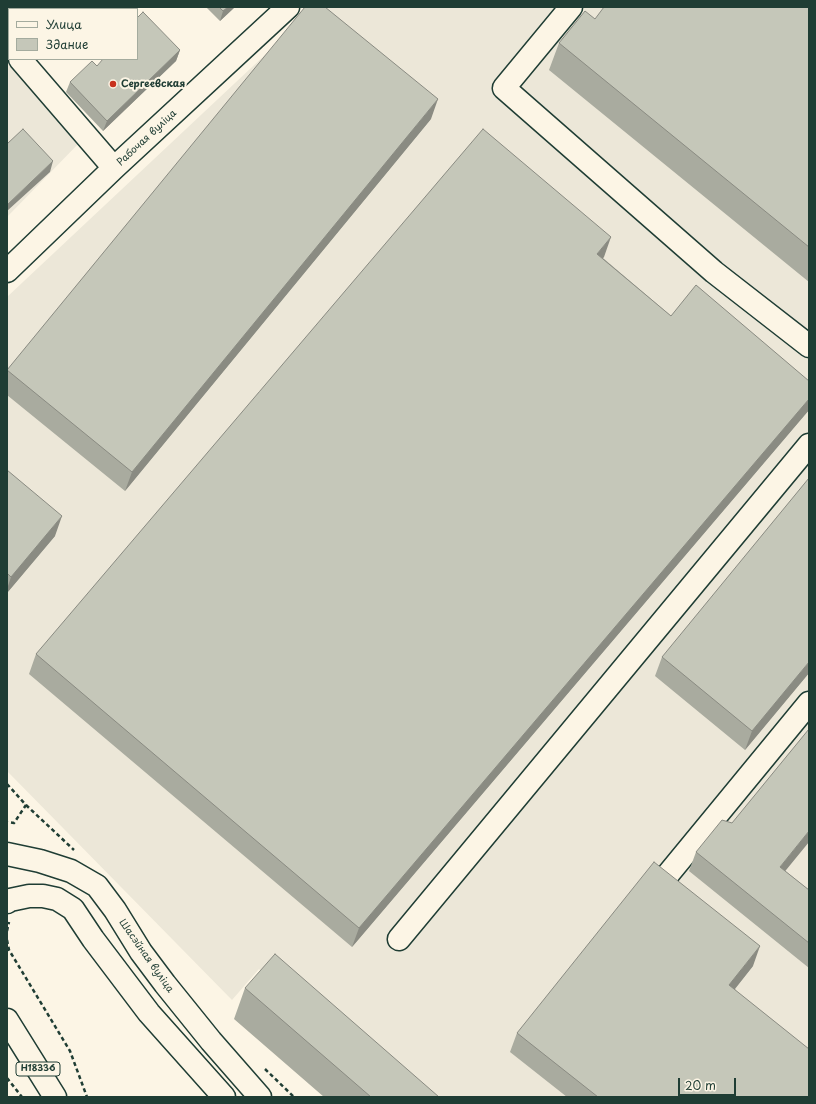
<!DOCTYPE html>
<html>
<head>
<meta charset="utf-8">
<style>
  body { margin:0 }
  #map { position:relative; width:816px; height:1104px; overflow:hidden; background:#fcf5e5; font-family:"Playpen Sans",sans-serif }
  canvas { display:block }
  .frame { position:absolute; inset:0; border:8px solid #1f3d34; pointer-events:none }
  .legend { position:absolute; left:8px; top:8px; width:130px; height:52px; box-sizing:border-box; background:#fcf5e5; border:1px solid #a4ab9e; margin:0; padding:5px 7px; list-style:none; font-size:12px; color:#1f3d34 }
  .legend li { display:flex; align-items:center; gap:8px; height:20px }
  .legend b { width:20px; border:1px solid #a4ab9e }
  .scale { position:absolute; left:678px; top:1078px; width:58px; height:18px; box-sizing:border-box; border:2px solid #1f3d34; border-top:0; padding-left:5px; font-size:12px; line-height:14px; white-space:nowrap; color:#1f3d34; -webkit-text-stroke:3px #fcf5e5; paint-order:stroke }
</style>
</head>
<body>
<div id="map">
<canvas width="816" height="1104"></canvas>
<div class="frame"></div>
<ul class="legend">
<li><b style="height:5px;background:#fcf5e5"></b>Улица</li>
<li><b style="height:11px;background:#c5c7b9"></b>Здание</li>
</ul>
<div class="scale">20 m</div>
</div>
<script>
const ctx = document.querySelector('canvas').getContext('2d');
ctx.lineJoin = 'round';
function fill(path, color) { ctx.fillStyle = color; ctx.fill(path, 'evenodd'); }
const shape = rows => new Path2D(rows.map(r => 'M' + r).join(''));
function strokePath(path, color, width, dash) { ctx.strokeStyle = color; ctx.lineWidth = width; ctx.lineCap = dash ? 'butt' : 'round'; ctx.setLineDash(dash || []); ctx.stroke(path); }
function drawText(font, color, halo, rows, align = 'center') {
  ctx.font = font + ' "Playpen Sans",sans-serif'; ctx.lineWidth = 4; ctx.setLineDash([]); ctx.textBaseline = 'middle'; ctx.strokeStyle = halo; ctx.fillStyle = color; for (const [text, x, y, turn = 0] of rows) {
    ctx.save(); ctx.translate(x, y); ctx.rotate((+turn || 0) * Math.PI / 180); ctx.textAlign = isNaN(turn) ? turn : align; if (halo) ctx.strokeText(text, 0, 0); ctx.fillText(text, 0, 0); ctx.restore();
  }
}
const built = shape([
  [316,7,809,7,809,1097,404,1097,259,969,232,1000,7,771,7,297],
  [7,52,9,54,9,59,13,59,82,140,7,217]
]);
const path = shape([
  [7,784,26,805,14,823,7,822],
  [26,805,74,850],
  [7,931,9,922],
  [7,940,9,950,70,1051,87,1097],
  [265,1069,294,1097],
  [7,1078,22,1097]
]);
const minor = shape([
  [571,7,504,88,714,272,809,346],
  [7,44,9,46],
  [20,59,114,168],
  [7,271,114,168,288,7],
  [7,854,40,861,71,871,97,886,115,910,141,952,165,984,211,1041,260,1097],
  [665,878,809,703],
  [7,902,10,900,29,896,43,896,57,899,73,909,93,939,149,1013,224,1097],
  [399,939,809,445]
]);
const major = shape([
  [7,1020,55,1097]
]);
const wall = shape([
  [7,7,54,7,56,9,9,9,9,29,7,27],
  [206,7,235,7,220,21],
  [809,7,809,282,549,70,559,43,595,19],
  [180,50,176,61,103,131,66,92,70,82,97,66],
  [431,119,125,491,7,395,7,370],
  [604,257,603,258,671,316,809,381,809,410,352,947,29,674,36,654],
  [7,470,55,536,7,593],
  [662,657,809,673,745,750,655,676],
  [696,852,785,871,809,890,809,968,689,871],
  [753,966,735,989,809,1097,567,1097,510,1052,517,1033],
  [245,988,439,1097,324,1097,234,1019]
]);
const shadedWall = shape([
  [228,7,235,7,220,21,223,11],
  [180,50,176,61,103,131,107,121],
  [438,99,431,119,125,491,132,472],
  [53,161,50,172,7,211,7,205],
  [611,237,604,257,590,273,597,254],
  [809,399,809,410,352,947,359,928],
  [62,516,55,536,7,593,7,589,11,577],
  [809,662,809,673,745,750,752,731],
  [809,831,809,842,773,886,780,867],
  [760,946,753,966,722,1005,729,985]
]);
const building = shape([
  [8,7,54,7,56,9,10,9,8,7],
  [219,7,228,7,223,11,219,7],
  [305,7,325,7,438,99,132,472,7,370,305,7],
  [604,7,809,7,809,247,559,43,585,11,595,19,604,7],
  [143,12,180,50,107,121,70,82,92,61,97,66,103,59,137,59,137,18,143,12],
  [23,129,53,161,7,205,7,144,23,129],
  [483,129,611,237,597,254,671,316,696,285,809,381,809,399,359,928,36,654,483,129],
  [7,470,62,516,11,577,7,573,7,470],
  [809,478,809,662,752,731,662,657,809,478],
  [809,729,809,831,780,867,809,890,809,943,696,852,722,820,732,823,809,729],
  [654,862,760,946,729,985,809,1049,809,1097,598,1097,517,1033,654,862],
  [275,954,439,1097,371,1097,245,988,275,954]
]);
const markers = [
  [113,84,4,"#c8321e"]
];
const shields = [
  [38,1069,44]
];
const shieldNames = [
  ["Н18336",38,1069]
];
const poiNames = [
  ["Сергеевская",121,84]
];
const streetNames = [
  ["Рабочая вуліца",147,138,-43],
  ["Шасэйная вуліца",146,956,55]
];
fill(built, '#ece7d8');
strokePath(minor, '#1f3d34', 25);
strokePath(major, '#1f3d34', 25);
strokePath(path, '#1f3d34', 2.5, [4, 3]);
strokePath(minor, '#fcf5e5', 22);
strokePath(major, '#fcf5e5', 22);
fill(wall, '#a9ab9f');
fill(shadedWall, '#8a8b82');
fill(building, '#c5c7b9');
strokePath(building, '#8a8b82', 1);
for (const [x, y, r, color] of markers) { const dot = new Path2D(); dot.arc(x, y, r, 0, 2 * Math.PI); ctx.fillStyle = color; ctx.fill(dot); strokePath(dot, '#fcf5e5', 1.5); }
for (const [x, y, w] of shields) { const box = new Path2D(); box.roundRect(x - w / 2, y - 7, w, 14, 3); ctx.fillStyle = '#fcf5e5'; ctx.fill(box); strokePath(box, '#1f3d34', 1); }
drawText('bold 9px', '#1f3d34', null, shieldNames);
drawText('bold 10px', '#1f3d34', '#fcf5e5', poiNames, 'left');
drawText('10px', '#1f3d34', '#fcf5e5', streetNames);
</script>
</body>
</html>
